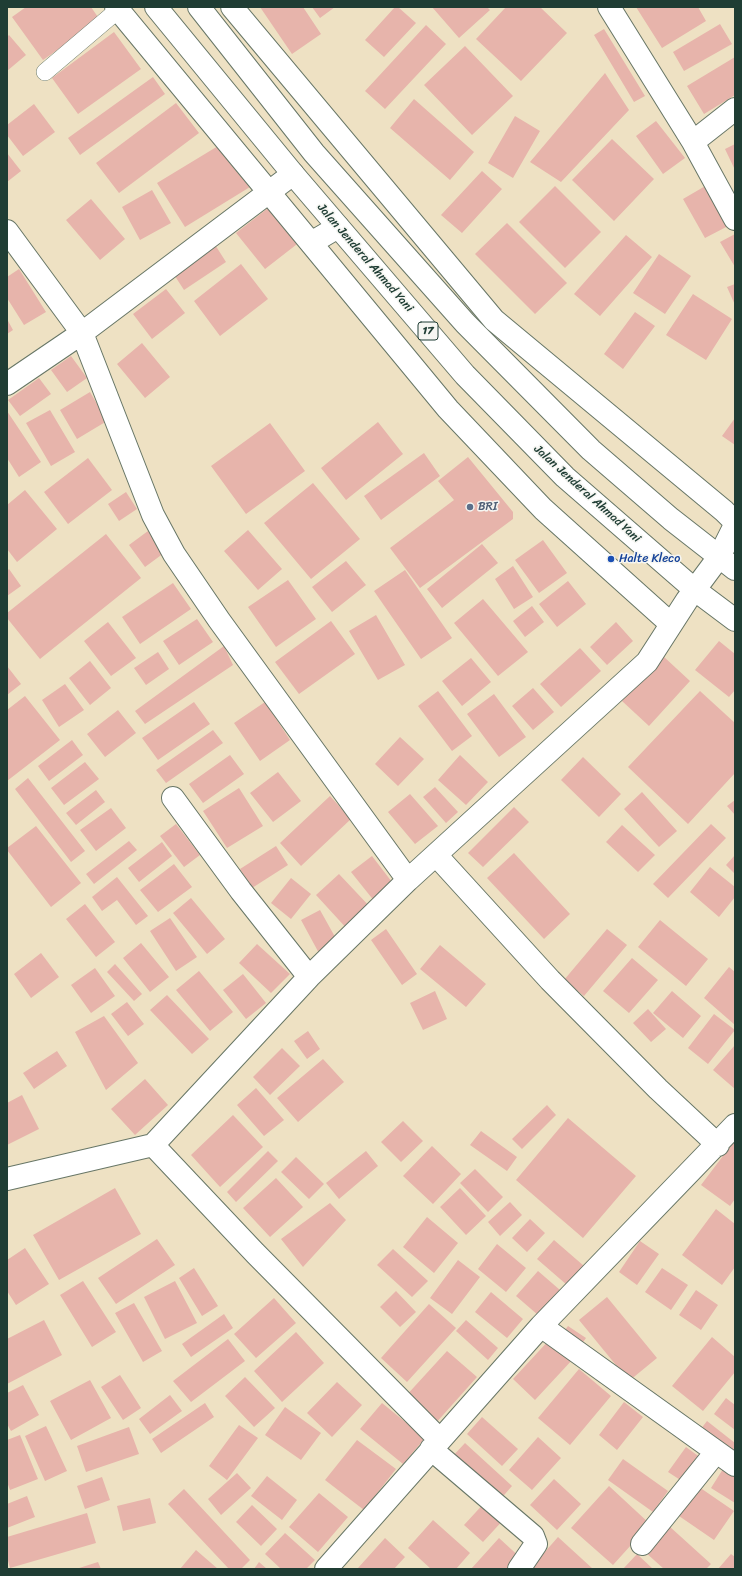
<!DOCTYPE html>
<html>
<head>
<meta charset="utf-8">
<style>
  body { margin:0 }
  #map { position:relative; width:742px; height:1576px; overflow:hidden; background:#eee1c3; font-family:Sriracha,sans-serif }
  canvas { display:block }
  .frame { position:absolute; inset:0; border:8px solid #1f3d34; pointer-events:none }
</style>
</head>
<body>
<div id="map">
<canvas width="742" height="1576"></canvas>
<div class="frame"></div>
</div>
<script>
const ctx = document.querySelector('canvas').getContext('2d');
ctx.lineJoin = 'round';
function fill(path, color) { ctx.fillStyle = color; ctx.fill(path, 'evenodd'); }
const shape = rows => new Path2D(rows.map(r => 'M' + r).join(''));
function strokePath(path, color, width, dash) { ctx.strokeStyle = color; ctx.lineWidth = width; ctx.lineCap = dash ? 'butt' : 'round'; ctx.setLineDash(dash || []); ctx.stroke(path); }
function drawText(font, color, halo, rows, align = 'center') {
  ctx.font = font + ' Sriracha,sans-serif'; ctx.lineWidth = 3; ctx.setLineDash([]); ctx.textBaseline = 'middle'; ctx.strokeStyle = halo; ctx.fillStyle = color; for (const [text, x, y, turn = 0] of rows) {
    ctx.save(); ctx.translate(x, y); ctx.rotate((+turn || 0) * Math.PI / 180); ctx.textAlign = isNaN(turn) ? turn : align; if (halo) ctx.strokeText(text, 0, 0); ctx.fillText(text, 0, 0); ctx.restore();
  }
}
const building = shape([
  [26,7,91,7,100,20,43,60,12,17],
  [260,7,303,7,321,34,292,54],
  [312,7,335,7,320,18],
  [395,7,398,7,416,23,384,57,365,40],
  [432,7,487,7,490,10,459,38],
  [506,7,540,7,567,33,521,81,476,39],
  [636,7,698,7,706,21,662,48],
  [720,24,732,44,684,71,673,52],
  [426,25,446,44,385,109,365,91],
  [604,29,645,96,634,102,594,35],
  [114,32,141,69,78,114,52,78],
  [9,35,26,55,7,71,7,37],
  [465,46,513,96,472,135,424,85],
  [735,57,735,95,704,114,687,86],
  [605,73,629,110,561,182,530,162],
  [153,77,165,94,80,155,68,138],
  [414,99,474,152,450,180,390,128],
  [176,103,199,133,119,193,96,163],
  [34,104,55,132,23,156,7,135,7,125],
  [515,116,540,131,513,178,488,163],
  [656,121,685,158,663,174,636,136],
  [612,139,654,179,614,221,572,180],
  [223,143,250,187,185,227,157,183],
  [735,144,735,170,725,149],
  [7,153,21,171,7,182],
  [482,171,502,189,462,233,441,215],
  [707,185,730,225,705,238,683,199],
  [555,186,601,232,565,268,519,222],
  [152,190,171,223,140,240,122,207],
  [91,199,125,239,100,260,66,220],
  [272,205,301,241,265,269,236,233],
  [507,223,567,283,535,314,475,254],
  [735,234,735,267,720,242],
  [626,235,652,257,600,316,574,294],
  [212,240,226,262,184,290,169,267],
  [659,254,691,276,665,314,633,293],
  [241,264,268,299,220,336,194,301],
  [19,269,46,312,24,325,7,298,7,277],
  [735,284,735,305,727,287],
  [166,289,185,313,152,339,133,314],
  [693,294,732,319,706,360,666,335],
  [635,312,655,326,623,369,604,354],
  [7,319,13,330,7,334],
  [142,343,170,377,145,398,117,364],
  [71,356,87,378,67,392,51,370],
  [39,378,51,394,20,416,8,400],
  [90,392,107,421,77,439,60,410],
  [50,410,75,452,51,466,26,423],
  [7,411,41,462,19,477,7,458],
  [735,418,735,445,722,436],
  [378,422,403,454,346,500,321,468],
  [270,423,305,471,246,514,211,466],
  [424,453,440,476,381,520,364,496],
  [468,457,513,512,513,519,420,588,390,548,454,500,438,481],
  [88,458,112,490,68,524,44,492],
  [313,483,360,539,311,579,264,523],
  [25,490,57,529,17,562,7,549,7,505],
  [126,492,137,509,119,521,108,504],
  [248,530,282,569,258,590,224,551],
  [148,531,164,553,145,567,129,545],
  [106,534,141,578,40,659,7,618,7,613],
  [543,540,567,573,539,593,515,560],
  [482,544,498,563,442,608,427,589],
  [346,561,366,585,332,612,312,587],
  [513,566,533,597,514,609,495,579],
  [9,569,21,586,7,596,7,571],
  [405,570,452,638,421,659,374,591],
  [288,580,316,619,276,647,248,607],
  [568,581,586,604,557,627,539,604],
  [173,583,191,609,140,644,122,617],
  [483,599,528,652,498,676,454,623],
  [532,606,544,622,525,637,513,621],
  [376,615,405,665,378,680,349,631],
  [197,619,213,642,179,665,163,641],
  [331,621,355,654,299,694,275,662],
  [108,622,136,658,111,676,84,641],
  [616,622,633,641,607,665,590,647],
  [719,641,735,654,735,690,729,697,695,670],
  [224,646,233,665,145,724,135,711],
  [580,648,601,671,561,707,540,684],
  [158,652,169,669,146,685,134,668],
  [663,656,690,681,649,726,622,701],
  [471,658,491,682,462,706,442,681],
  [90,661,111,688,90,705,69,678],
  [7,666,21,684,7,695],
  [65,684,84,710,59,727,42,700],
  [533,688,554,712,533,730,512,706],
  [438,691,472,736,452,751,418,706],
  [700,691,735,723,735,773,688,824,628,767],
  [494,694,526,737,499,757,467,714],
  [25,696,60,740,7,781,7,710],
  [194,702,210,724,158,760,142,738],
  [265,702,290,740,260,761,234,723],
  [118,710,136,733,105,757,87,734],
  [213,730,223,743,166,783,156,770],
  [400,737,424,759,398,786,375,764],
  [72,740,83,755,49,781,38,766],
  [230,755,244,774,203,803,189,784],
  [460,755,488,782,466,805,438,780],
  [583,757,621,794,599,817,561,780],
  [85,762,99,779,64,805,51,788],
  [278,772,301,801,273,822,250,793],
  [28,778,85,851,71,862,15,789],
  [435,787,458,812,446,823,423,797],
  [239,788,263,826,227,848,203,811],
  [96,790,105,802,76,825,66,813],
  [642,792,677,831,659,847,624,809],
  [410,794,438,826,415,844,388,812],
  [330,796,351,819,301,866,280,843],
  [735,800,735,815,727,806],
  [514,807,529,822,483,867,468,853],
  [111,808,126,828,96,851,80,830],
  [176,824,200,855,184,867,160,836],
  [711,824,726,838,668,898,653,884],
  [622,825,655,855,638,872,606,842],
  [36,826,81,883,51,907,7,850,7,848],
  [129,841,137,850,94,884,86,874],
  [162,842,172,856,139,882,128,868],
  [276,846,288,865,252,888,240,869],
  [514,853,570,914,544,939,487,878],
  [735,855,735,874,726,865],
  [372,856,395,886,375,902,351,872],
  [174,864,192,887,158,912,140,890],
  [710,867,735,887,735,897,719,917,690,892],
  [339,874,372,909,349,931,316,895],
  [117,877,148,916,136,925,117,900,102,911,92,897],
  [291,878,311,894,291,919,271,903],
  [191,898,225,939,207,954,173,913],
  [85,904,115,942,96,957,66,919],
  [320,910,339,944,320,955,301,920],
  [170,918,197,957,176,971,150,931],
  [660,920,708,959,686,986,638,947],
  [386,929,417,974,402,985,371,940],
  [607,929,627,945,584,996,564,980],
  [141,943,169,977,150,992,123,958],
  [257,944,290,974,271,993,239,963],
  [440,945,486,984,466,1007,420,969],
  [41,953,59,977,31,998,14,974],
  [632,958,658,980,629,1013,603,991],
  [115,964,142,994,134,1001,107,972],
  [729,967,735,972,735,1025,704,998],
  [95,968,115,996,91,1013,71,985],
  [199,971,233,1012,210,1031,176,990],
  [243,974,266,1003,246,1019,223,990],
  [435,991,447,1019,423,1030,410,1003],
  [672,991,701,1016,683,1038,653,1013],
  [167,995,209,1039,192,1054,150,1010],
  [127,1002,144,1024,128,1036,111,1014],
  [648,1009,666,1029,651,1042,633,1023],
  [714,1014,735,1030,708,1064,688,1048],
  [104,1016,138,1063,106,1090,75,1032],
  [308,1031,320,1049,307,1059,294,1041],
  [735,1045,735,1089,713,1070],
  [282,1048,300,1066,270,1095,253,1077],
  [57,1051,67,1066,34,1089,23,1073],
  [323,1059,344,1082,298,1122,277,1098],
  [145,1079,168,1105,135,1135,111,1109],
  [256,1088,284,1120,264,1136,237,1105],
  [22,1095,39,1129,7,1145,7,1103],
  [547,1105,556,1115,522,1149,512,1139],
  [233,1115,263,1147,220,1187,191,1155],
  [568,1118,636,1176,583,1238,516,1180],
  [403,1121,423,1141,401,1162,381,1142],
  [481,1131,517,1157,507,1171,470,1145],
  [735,1140,735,1199,730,1206,701,1185],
  [432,1146,461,1174,433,1204,403,1176],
  [268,1151,278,1161,236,1202,227,1192],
  [366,1151,378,1166,339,1199,326,1183],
  [296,1157,324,1184,309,1199,281,1172],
  [475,1169,503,1197,488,1212,460,1183],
  [276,1178,303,1207,270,1237,243,1208],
  [115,1188,141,1234,59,1280,33,1235],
  [460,1188,486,1216,466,1235,440,1207],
  [510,1202,522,1215,500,1236,488,1222],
  [330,1203,346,1220,303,1267,281,1239],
  [716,1209,735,1224,735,1267,722,1285,682,1255],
  [427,1217,458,1243,434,1273,403,1247],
  [530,1219,545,1233,527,1252,512,1238],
  [157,1239,175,1265,116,1304,98,1278],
  [554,1240,584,1266,567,1285,537,1259],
  [640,1241,659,1254,637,1285,619,1272],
  [497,1244,526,1268,506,1292,478,1269],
  [25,1248,49,1284,16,1305,7,1291,7,1260],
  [393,1249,428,1281,412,1297,377,1265],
  [458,1260,480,1277,452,1314,430,1298],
  [194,1268,218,1306,202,1316,179,1278],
  [662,1268,688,1285,671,1310,645,1292],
  [538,1271,560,1290,538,1315,516,1296],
  [83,1281,116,1332,92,1347,60,1295],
  [175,1281,197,1323,165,1339,144,1297],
  [696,1290,718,1305,701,1330,679,1315],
  [396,1291,416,1312,400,1327,380,1307],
  [491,1292,523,1319,507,1338,475,1312],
  [607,1297,657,1358,629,1381,579,1320],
  [274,1298,296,1323,256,1358,234,1334],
  [134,1303,162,1351,143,1362,115,1313],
  [429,1304,456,1328,407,1382,381,1358],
  [224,1314,233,1328,191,1357,182,1344],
  [44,1320,62,1355,7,1384,7,1339],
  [466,1320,498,1348,488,1360,456,1331],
  [568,1326,586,1338,578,1349,560,1337],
  [296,1332,324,1363,282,1402,254,1371],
  [712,1337,735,1357,735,1372,703,1411,672,1386],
  [551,1338,573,1359,535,1400,513,1379],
  [228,1339,245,1361,191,1402,173,1381],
  [447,1351,477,1377,435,1424,404,1398],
  [579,1369,611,1396,570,1445,538,1418],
  [120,1375,141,1408,123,1420,101,1387],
  [245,1377,275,1408,254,1427,225,1396],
  [90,1380,111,1418,71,1440,50,1401],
  [337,1382,362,1405,332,1437,307,1413],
  [23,1385,39,1415,11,1431,7,1424,7,1393],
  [170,1395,182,1411,150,1434,139,1419],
  [726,1398,735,1405,735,1430,714,1414],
  [624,1402,643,1417,617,1450,599,1435],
  [205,1403,214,1417,161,1453,152,1439],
  [382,1403,425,1438,403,1464,360,1429],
  [285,1407,321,1433,301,1460,265,1435],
  [482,1417,518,1449,502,1466,467,1434],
  [707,1421,735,1443,735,1465,697,1434],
  [239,1425,258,1438,227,1480,209,1466],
  [46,1426,67,1471,45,1481,25,1436],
  [129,1427,139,1454,86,1472,77,1446],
  [20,1435,38,1479,10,1490,7,1482,7,1440],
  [538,1437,561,1458,532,1490,509,1470],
  [357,1440,396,1469,364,1510,325,1480],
  [465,1443,512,1486,498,1502,451,1458],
  [686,1447,705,1461,688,1485,668,1472],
  [623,1459,668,1491,653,1512,608,1480],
  [723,1469,735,1476,735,1503,711,1488],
  [237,1473,251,1488,221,1515,208,1499],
  [267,1476,297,1500,282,1520,251,1496],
  [102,1477,110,1500,85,1509,77,1486],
  [554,1479,581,1504,557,1530,530,1505],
  [609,1486,650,1524,613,1565,571,1528],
  [699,1487,734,1511,714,1540,679,1516],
  [184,1489,250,1560,241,1569,229,1569,168,1504],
  [319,1493,348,1517,318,1552,289,1527],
  [27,1496,35,1517,7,1528,7,1504],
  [150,1498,156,1523,123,1531,117,1506],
  [487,1500,506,1517,483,1542,464,1525],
  [252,1505,277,1529,261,1546,236,1522],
  [87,1513,96,1543,10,1568,7,1557,7,1537],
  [433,1520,470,1553,456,1569,431,1569,408,1548],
  [669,1526,711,1564,706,1569,664,1569,645,1552],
  [285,1533,315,1560,306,1569,281,1569,265,1554],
  [558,1537,593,1569,530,1569],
  [385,1538,405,1557,394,1569,359,1569,358,1568],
  [499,1538,524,1561,517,1569,471,1569],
  [196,1550,218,1569,180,1569],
  [637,1554,653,1569,623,1569],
  [731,1554,735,1557,735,1569,718,1569],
  [98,1562,101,1569,76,1569],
  [259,1562,267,1569,254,1569]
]);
const service = shape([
  [45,72,118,10]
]);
const minor = shape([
  [116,7,448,409,543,509,671,624],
  [609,7,693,142,735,219],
  [693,142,735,109],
  [7,231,82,333,153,515,174,554,219,620,408,880],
  [311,243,338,227],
  [7,384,82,333,293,174],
  [173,798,241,891,309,977],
  [436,855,550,980,658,1089,718,1145],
  [153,1145,255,1253,440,1440],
  [7,1179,153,1145,309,977,408,880,647,662,687,600,719,557,734,527,733,520,724,511,494,320,232,7],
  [541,1326,735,1465],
  [431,1449,533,1536,536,1544,519,1569],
  [642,1544,716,1452],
  [326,1569,541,1326,735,1125]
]);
const trunk = shape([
  [156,7,293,174,465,375,565,477,695,590,735,620],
  [199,7,314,153,465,323,591,450,671,519,735,569]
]);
const markers = [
  [470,507,4,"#5c6f8a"],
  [611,559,4,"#1a4fb4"]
];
const shields = [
  [428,331,20]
];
const shieldNames = [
  ["17",428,331]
];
const streetNames = [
  ["Jalan Jenderal Ahmad Yani",365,258,49],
  ["Jalan Jenderal Ahmad Yani",587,494,42]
];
const serviceNames = [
  ["BRI",478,507]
];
const transitNames = [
  ["Halte Kleco",619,559]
];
fill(building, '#e7b4ab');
strokePath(service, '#677666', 18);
strokePath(minor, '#677666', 24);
strokePath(trunk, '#677666', 24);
strokePath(service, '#fff', 17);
strokePath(minor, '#fff', 22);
strokePath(trunk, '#fff', 22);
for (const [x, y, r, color] of markers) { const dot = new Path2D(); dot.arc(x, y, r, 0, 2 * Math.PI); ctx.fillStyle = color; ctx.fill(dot); strokePath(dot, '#f6f6f2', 1.5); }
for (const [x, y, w] of shields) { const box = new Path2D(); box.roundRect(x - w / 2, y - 9, w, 18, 3); ctx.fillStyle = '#f6f6f2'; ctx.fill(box); strokePath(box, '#1f3d34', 1); }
drawText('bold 11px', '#1f3d34', null, shieldNames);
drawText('12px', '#1f3d34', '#f6f6f2', streetNames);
drawText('12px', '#4e5e75', '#f6f6f2', serviceNames, 'left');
drawText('12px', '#164399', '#f6f6f2', transitNames, 'left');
</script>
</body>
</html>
